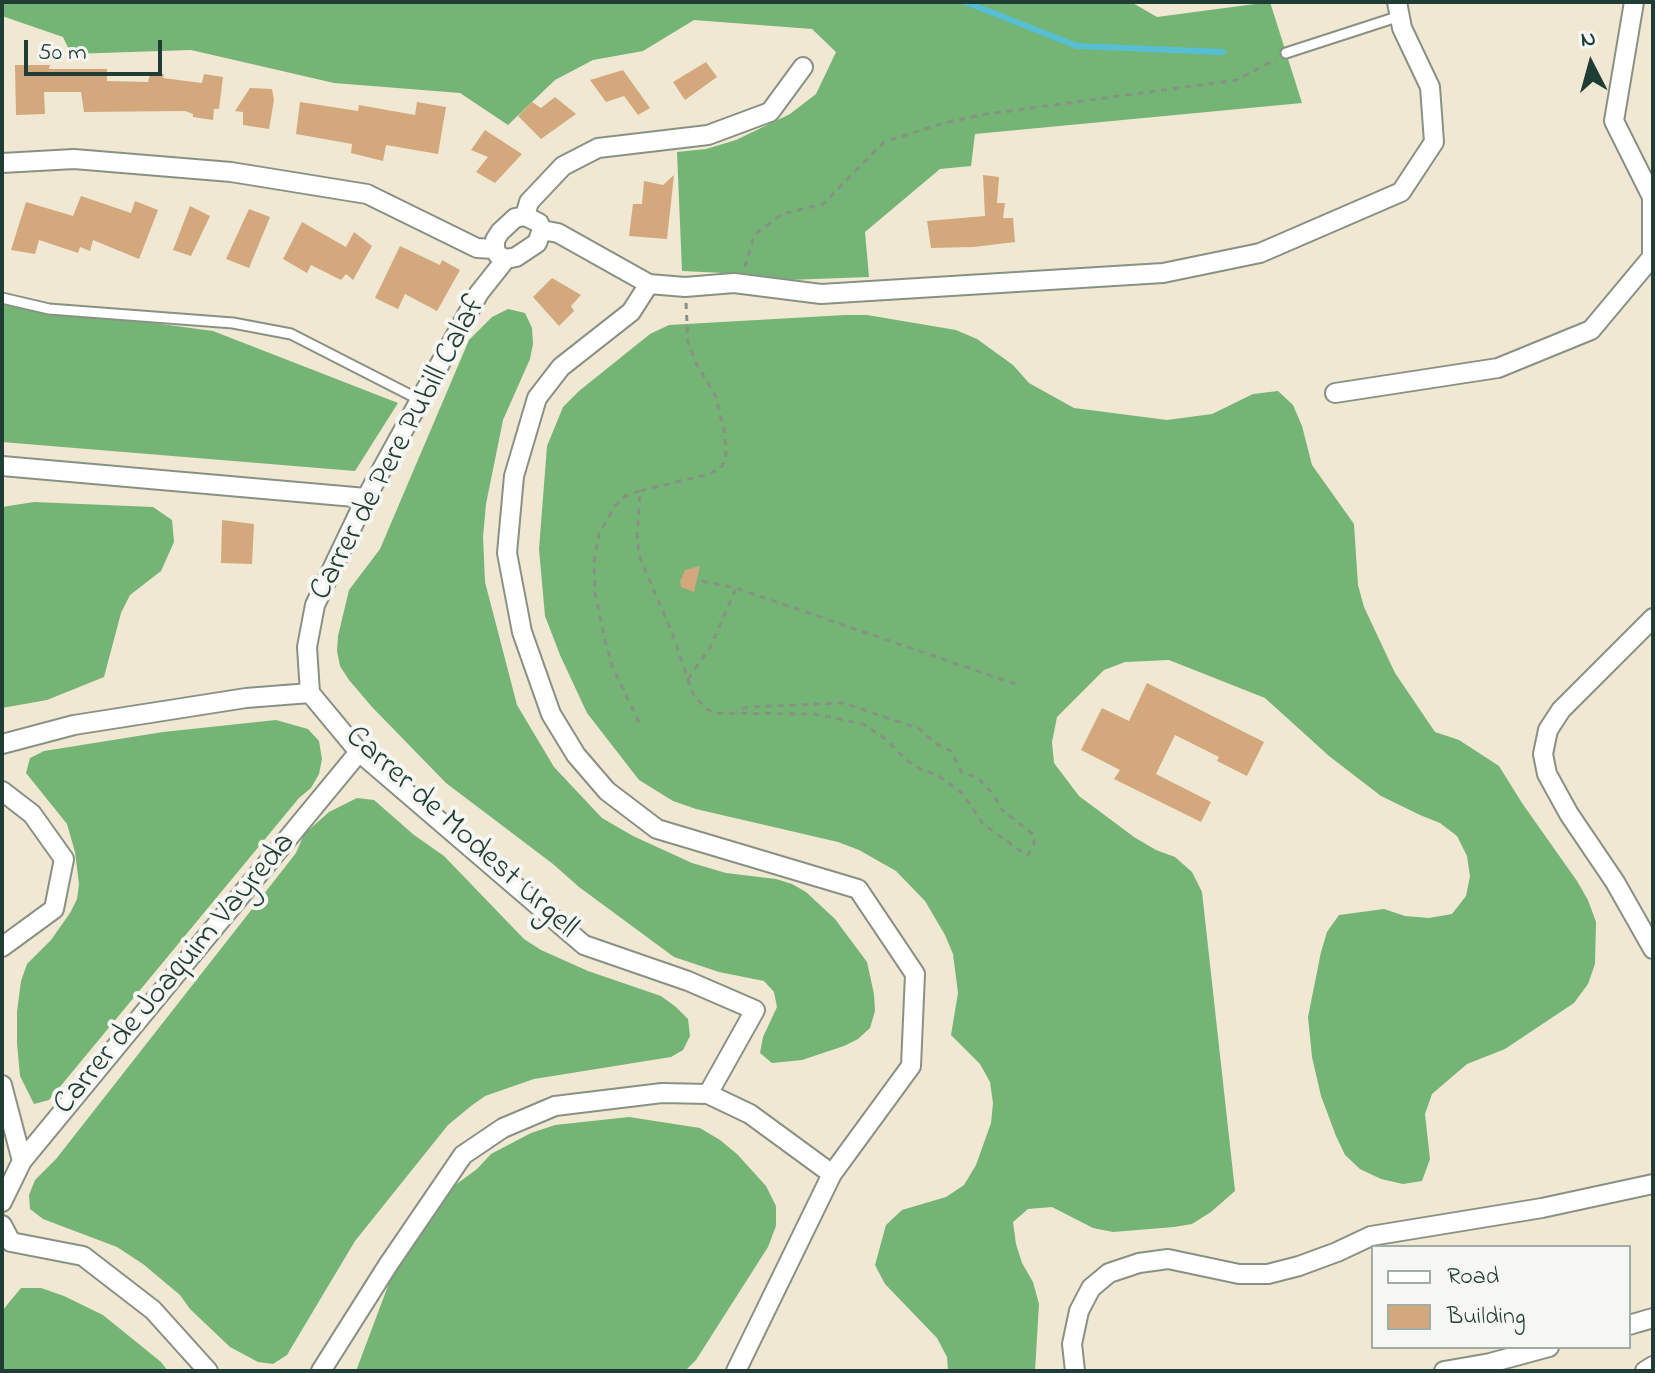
<!DOCTYPE html>
<html>
<head>
<meta charset="utf-8">
<style>
  body { margin:0 }
  #map { position:relative; width:1655px; height:1373px; overflow:hidden; background:#f1e8d3; font-family:"Indie Flower",sans-serif }
  canvas { display:block }
  .frame { position:absolute; inset:0; border:4px solid #1f3d34; pointer-events:none }
  .legend { position:absolute; left:1371px; top:1245px; width:260px; height:104px; box-sizing:border-box; background:#f6f6f2; border:2px solid #a0aca6; margin:0; padding:10px 14px; list-style:none; font-size:24px; color:#1f3d34 }
  .legend li { display:flex; align-items:center; gap:16px; height:40px }
  .legend b { width:40px; border:2px solid #a0aca6 }
  .north { position:absolute; left:1551px; top:24px; width:80px; height:80px; -webkit-text-stroke:6px #f6f6f2; paint-order:stroke; rotate:354deg; font-size:22px; font-weight:700; line-height:32px; text-align:center; color:#1f3d34 }
  .north::after { content:''; display:block; margin:auto; width:28px; height:36px; background:#1f3d34; clip-path:polygon(50% 0,100% 100%,50% 72%,0 100%) }
  .scale { position:absolute; left:24px; top:40px; width:138px; height:36px; box-sizing:border-box; border:4px solid #1f3d34; border-top:0; padding-left:10px; font-size:24px; line-height:28px; white-space:nowrap; color:#1f3d34; -webkit-text-stroke:6px #f6f6f2; paint-order:stroke }
</style>
</head>
<body>
<div id="map">
<canvas width="1655" height="1373"></canvas>
<div class="frame"></div>
<ul class="legend">
<li><b style="height:10px;background:#fff"></b>Road</li>
<li><b style="height:22px;background:#d2a87c"></b>Building</li>
</ul>
<div class="north">N</div>
<div class="scale">50 m</div>
</div>
<script>
const ctx = document.querySelector('canvas').getContext('2d');
ctx.lineJoin = 'round';
function fill(path, color) { ctx.fillStyle = color; ctx.fill(path, 'evenodd'); }
const shape = rows => new Path2D(rows.map(r => 'M' + r).join(''));
function strokePath(path, color, width, dash) { ctx.strokeStyle = color; ctx.lineWidth = width; ctx.lineCap = dash ? 'butt' : 'round'; ctx.setLineDash(dash || []); ctx.stroke(path); }
function drawText(font, color, halo, rows, align = 'center') {
  ctx.font = font + ' "Indie Flower",sans-serif'; ctx.lineWidth = 8; ctx.setLineDash([]); ctx.textBaseline = 'middle'; ctx.strokeStyle = halo; ctx.fillStyle = color; for (const [text, x, y, turn = 0] of rows) {
    ctx.save(); ctx.translate(x, y); ctx.rotate((+turn || 0) * Math.PI / 180); ctx.textAlign = isNaN(turn) ? turn : align; if (halo) ctx.strokeText(text, 0, 0); ctx.fillText(text, 0, 0); ctx.restore();
  }
}
const forest = shape([
  [2,2,1131,2,1157,17,1270,2,1302,103,975,134,971,166,940,169,865,232,869,277,788,280,744,274,682,271,677,152,706,149,736,140,790,114,816,94,836,52,812,29,694,20,643,51,593,60,555,80,508,125,460,93,334,83,191,50,71,54,63,37,2,16],
  [2,298,49,309,213,331,398,403,355,471,2,442],
  [508,309,525,313,532,328,533,344,530,359,503,420,486,504,483,537,485,582,517,705,554,767,602,818,633,836,692,863,726,873,776,879,792,884,806,892,835,919,867,962,874,994,875,1011,870,1028,858,1039,844,1046,802,1060,772,1063,760,1053,763,1037,777,1007,774,992,764,981,719,972,674,957,579,887,553,864,446,783,372,707,349,680,340,666,337,651,338,636,349,590,380,549,469,340,492,317],
  [845,315,867,315,956,330,977,339,1013,365,1029,383,1074,408,1167,420,1212,414,1253,394,1278,391,1293,405,1302,426,1312,465,1354,524,1358,585,1364,607,1395,673,1435,732,1459,740,1499,766,1522,803,1577,881,1588,900,1596,922,1595,964,1588,984,1574,1003,1505,1049,1467,1064,1432,1094,1425,1114,1430,1159,1422,1181,1403,1184,1381,1179,1360,1169,1345,1155,1336,1136,1321,1096,1312,1057,1308,1017,1321,952,1327,932,1339,915,1384,909,1405,916,1429,918,1452,914,1466,896,1470,876,1467,856,1457,836,1440,823,1420,815,1381,796,1329,756,1265,698,1169,660,1125,662,1104,670,1057,717,1052,742,1054,763,1079,796,1134,837,1156,850,1175,857,1192,872,1202,892,1235,1191,1211,1212,1192,1224,1174,1227,1113,1232,1093,1228,1052,1207,1028,1209,1013,1222,1016,1244,1022,1263,1033,1282,1039,1304,1035,1371,948,1371,947,1357,937,1338,885,1284,875,1265,886,1225,902,1210,946,1197,964,1185,976,1165,991,1123,993,1103,990,1082,980,1064,951,1035,958,993,953,954,945,935,925,901,896,871,859,850,838,842,696,809,673,801,639,780,587,713,560,655,545,616,539,549,547,446,563,407,579,391,650,334,669,325],
  [34,502,153,507,172,520,174,542,161,571,130,595,121,613,104,677,47,700,2,708,2,507],
  [276,720,308,729,319,741,322,759,319,774,311,788,299,798,49,1100,34,1104,20,1076,17,1043,17,1012,21,981,27,964,51,940,70,913,77,899,79,884,75,852,67,824,26,773,30,758,44,751,163,732],
  [357,798,374,800,414,835,444,856,524,939,541,950,588,971,661,996,676,1007,688,1019,690,1036,683,1050,671,1057,534,1079,485,1096,471,1106,448,1125,355,1241,287,1355,273,1364,258,1362,230,1347,190,1309,180,1295,143,1264,117,1247,43,1219,30,1209,29,1195,35,1180,56,1159,296,853,304,834,329,812],
  [629,1117,700,1128,720,1140,737,1154,766,1186,776,1206,776,1226,768,1247,696,1360,685,1371,356,1371,409,1230,439,1197,477,1169,491,1154,531,1133,555,1125],
  [21,1288,41,1288,64,1296,103,1315,161,1362,168,1371,2,1371,2,1311]
]);
const stream = shape([
  [965,2,1077,46,1223,52]
]);
const building = shape([
  [706,62,717,77,685,100,673,82],
  [15,65,50,65,49,69,107,69,107,81,148,82,150,74,164,74,163,78,202,83,204,74,223,77,219,109,214,109,213,120,193,117,193,114,185,111,84,112,81,92,44,92,45,114,16,115],
  [623,70,650,108,638,115,624,96,606,102,590,80],
  [250,88,272,89,274,100,269,129,243,125,243,112,235,111],
  [555,97,576,114,541,139,518,116,532,102,541,108],
  [300,102,358,111,359,105,415,115,417,102,446,107,438,154,386,145,383,161,351,153,352,144,296,134],
  [485,130,522,154,495,183,476,172,488,157,471,150],
  [674,175,667,239,629,236,633,204,642,204,644,181,663,185],
  [983,175,999,177,997,203,1005,203,1003,218,1013,218,1015,242,974,247,931,248,927,221,985,216],
  [81,196,131,213,135,201,158,210,139,259,93,240,90,251,80,247,78,253,39,240,35,254,11,250,26,202,73,216],
  [190,206,210,216,191,256,173,250],
  [249,209,270,217,249,268,226,259],
  [302,222,346,247,354,232,372,246,353,280,346,274,341,280,311,265,307,273,283,259],
  [400,246,440,265,442,260,460,270,437,311,405,294,398,309,375,298],
  [552,278,581,295,571,306,574,311,559,326,533,297],
  [222,520,254,524,252,564,221,563],
  [700,566,694,592,681,587,680,581,685,570],
  [1147,683,1264,742,1247,776,1217,761,1219,757,1175,735,1156,774,1211,802,1201,822,1114,779,1120,770,1081,750,1102,708,1129,721]
]);
const path = shape([
  [745,267,754,235,782,214,823,204,884,142,940,124,980,115,1237,80,1276,59],
  [686,303,688,342,696,363,716,397,725,435,726,458,721,468,709,474,640,491,637,539,640,558,673,635,692,692,705,708,714,713,815,714,863,724,887,740,904,758,920,769,938,775,963,794,983,824,1019,850,1028,855,1034,844,1034,835,1001,809,993,794,977,777,962,773,951,751,936,744,920,729,843,703,747,707,736,712],
  [702,581,736,588,1021,686],
  [688,679,711,646,736,588],
  [639,722,613,668,605,640,595,592,594,562,599,534,615,506,625,496,640,491]
]);
const lane = shape([
  [1286,53,1400,16],
  [2,298,49,309,233,323,291,334,422,401]
]);
const street = shape([
  [2,163,74,159,231,172,367,194,477,248,495,249],
  [525,216,529,202,563,166,598,148,708,135,770,112,803,67],
  [525,216,539,223,542,230,537,243,516,257,506,259,498,255,495,249,495,240,500,232,515,218,525,216],
  [542,230,558,233,649,284,685,287,734,283,821,294,1163,273,1260,253,1401,192,1434,142,1430,87,1402,28,1397,2],
  [649,284,631,312,561,367,537,398,514,476,507,553,522,632,551,714,576,755,607,791,657,829,858,889,915,974,911,1066,832,1174,736,1371],
  [1335,393,1498,368,1591,330,1652,257,1652,197,1614,121,1634,2],
  [2,466,366,498],
  [1653,618,1561,710,1548,730,1543,754,1547,774,1569,814,1615,882,1653,949],
  [310,693,359,752,584,945,688,981,755,1010,708,1094],
  [310,693,307,647,315,605,366,498,479,293,506,259],
  [2,744,74,725,246,698,310,693],
  [2,791,32,814,64,859,54,909,2,947],
  [2,1085,22,1161],
  [2,1202,22,1161,359,752],
  [2,1225,11,1242,83,1256,153,1310,208,1371],
  [1629,1325,1653,1318],
  [321,1371,388,1265,463,1155,503,1128,555,1106,662,1093,708,1094,750,1114,832,1174],
  [1075,1371,1072,1344,1079,1311,1091,1288,1109,1273,1139,1263,1168,1259,1239,1274,1268,1274,1299,1266,1337,1252,1371,1236,1542,1208,1653,1184],
  [1444,1371,1490,1363,1549,1347],
  [1645,1371,1653,1366]
]);
const streetNames = [
  ["Carrer de Pere Pubill Calaf",400,449,-62],
  ["Carrer de Modest Urgell",460,834,42],
  ["Carrer de Joaquim Vayreda",176,975,-50]
];
fill(forest, '#74b475');
strokePath(stream, '#56bfd3', 6);
fill(building, '#d2a87c');
strokePath(lane, '#889284', 13);
strokePath(street, '#889284', 22);
strokePath(path, '#889284', 3, [6, 6]);
strokePath(lane, '#fff', 9);
strokePath(street, '#fff', 18);
drawText('32px', '#1f3d34', '#f6f6f2', streetNames);
</script>
</body>
</html>
